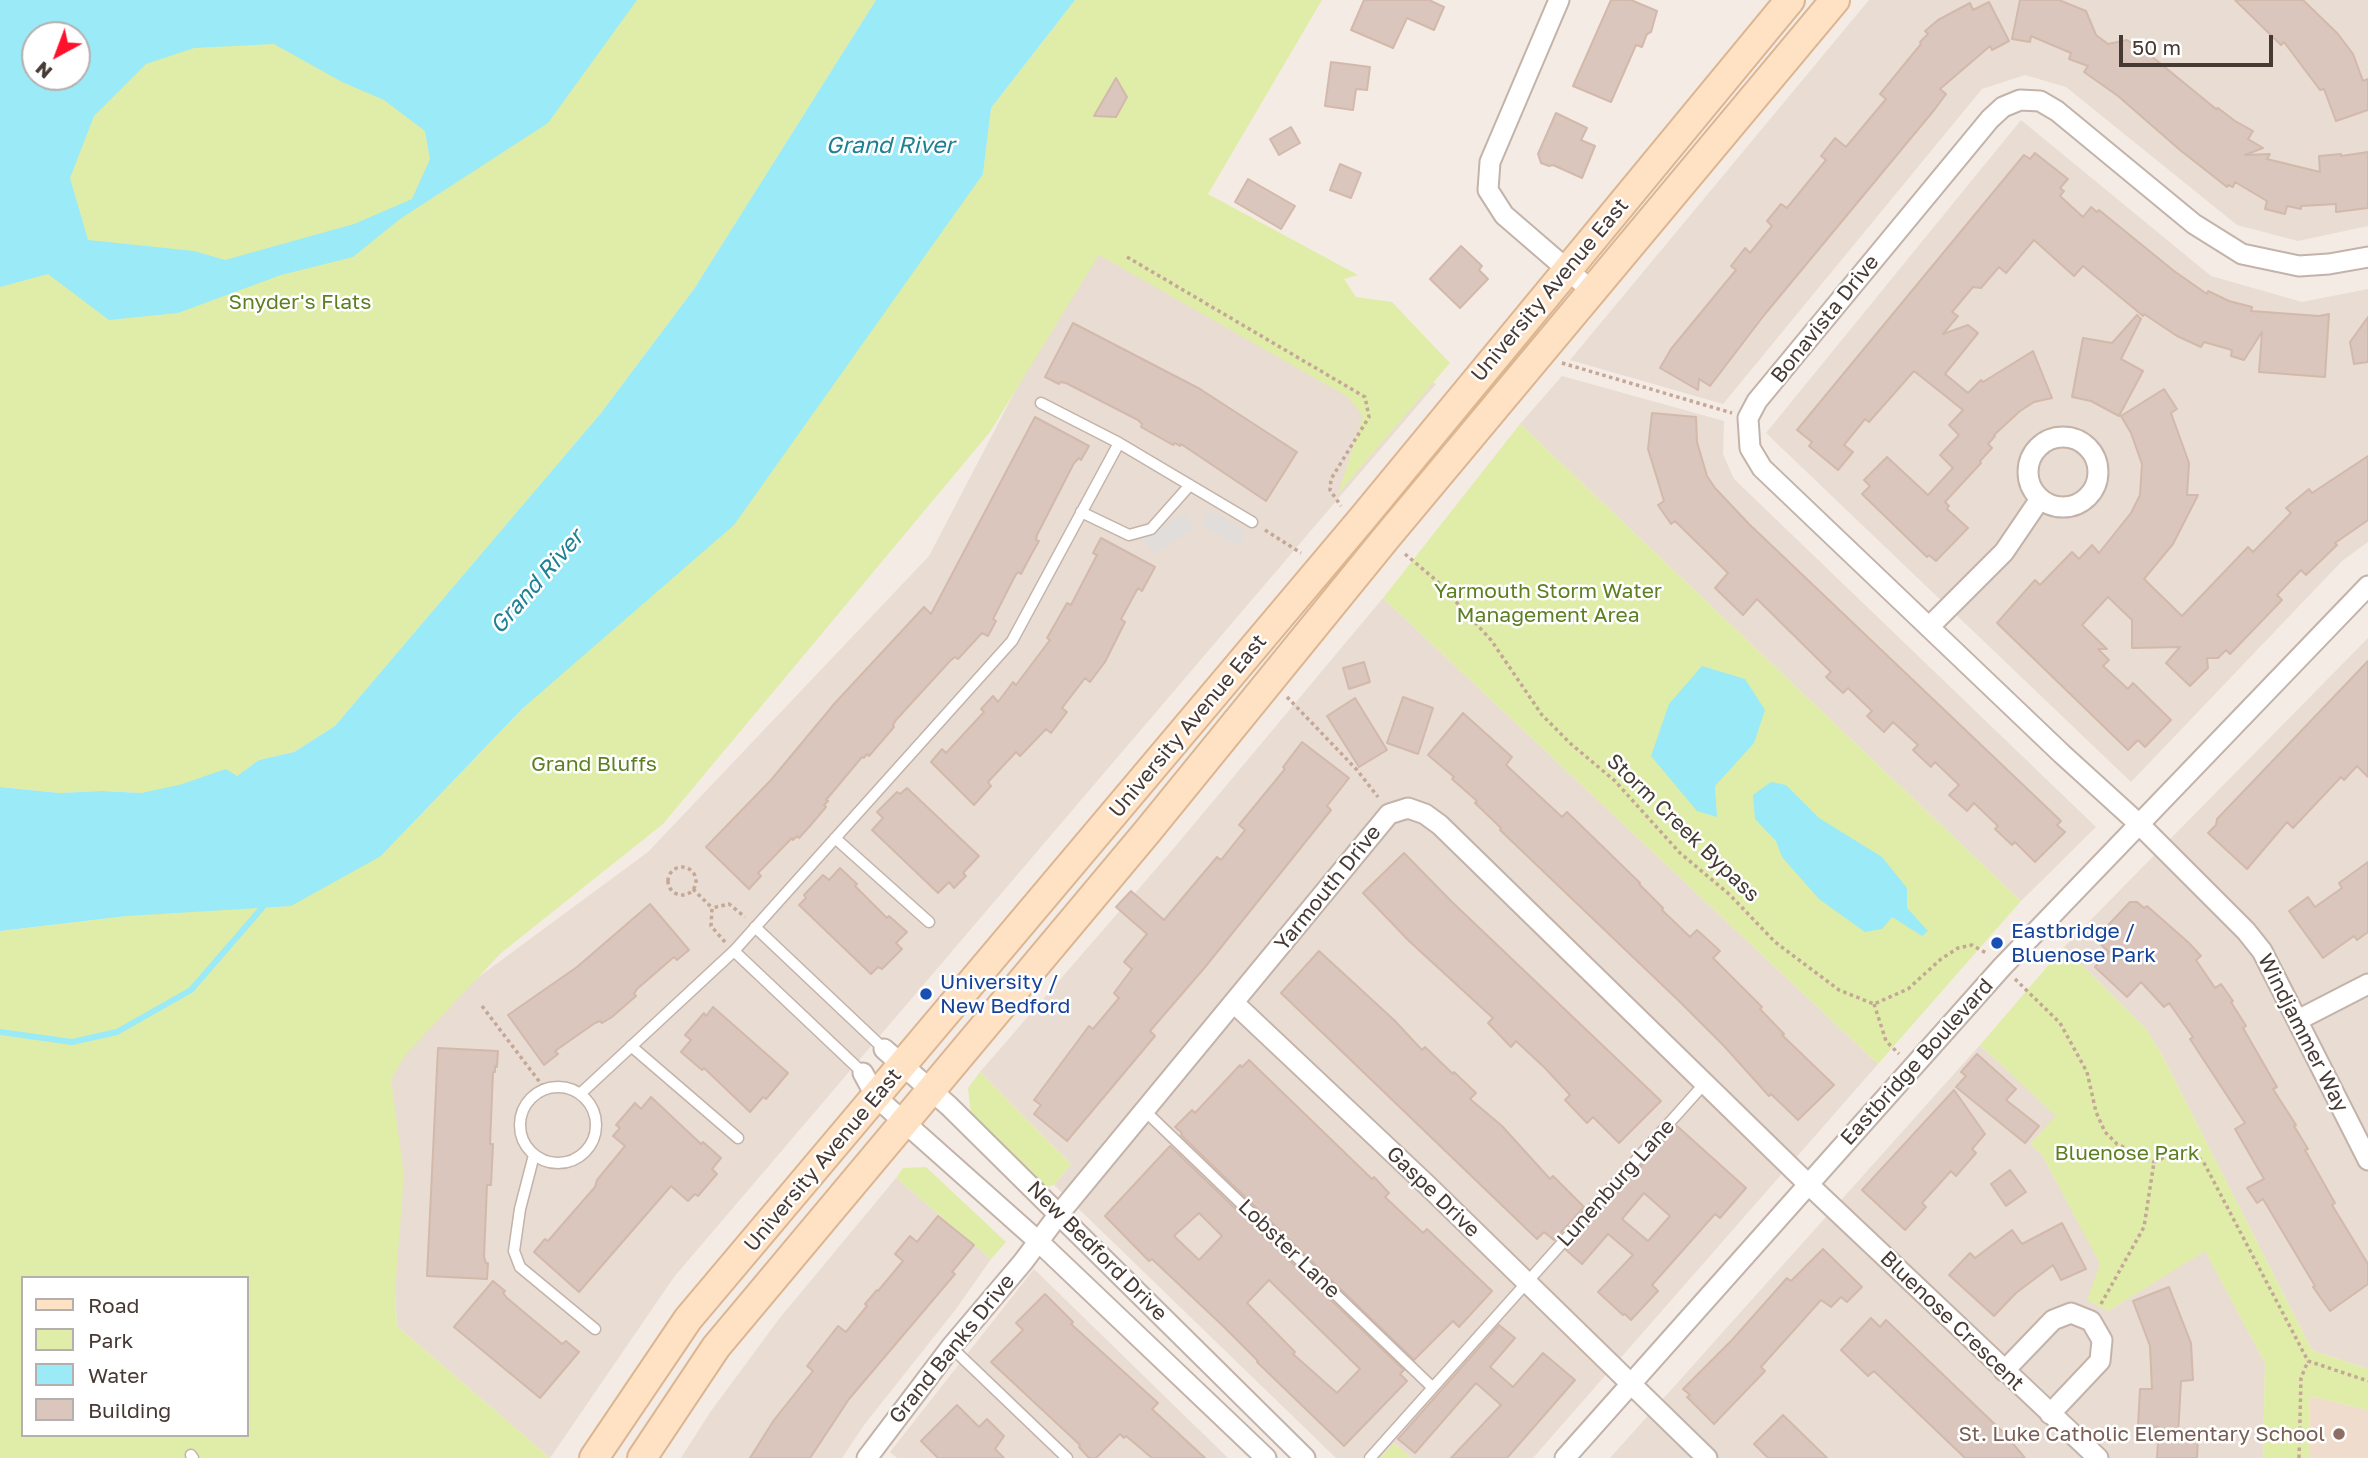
<!DOCTYPE html>
<html>
<head>
<meta charset="utf-8">
<style>
  body { margin:0 }
  #map { position:relative; width:2368px; height:1458px; overflow:hidden; background:#f4ebe5; font-family:"Golos Text",sans-serif }
  canvas { display:block }
  .legend { position:absolute; left:21px; top:1276px; width:228px; height:161px; box-sizing:border-box; background:#fff; border:2px solid #b5b0ae; margin:0; padding:9px 12px; list-style:none; font-size:21px; color:#473a34 }
  .legend li { display:flex; align-items:center; gap:14px; height:35px }
  .legend b { width:35px; border:2px solid #b5b0ae }
  .north { position:absolute; left:21px; top:21px; width:70px; height:70px; box-sizing:border-box; background:#fff; border:2px solid #b5b0ae; border-radius:50%; rotate:221deg; font-size:19px; font-weight:700; line-height:28px; text-align:center; color:#473a34 }
  .north::after { content:''; display:block; margin:auto; width:24px; height:32px; background:#ff112b; clip-path:polygon(50% 0,100% 100%,50% 72%,0 100%) }
  .scale { position:absolute; left:2119px; top:35px; width:154px; height:32px; box-sizing:border-box; border:4px solid #473a34; border-top:0; padding-left:9px; font-size:21px; line-height:24px; white-space:nowrap; color:#473a34; -webkit-text-stroke:5px #fff; paint-order:stroke }
</style>
</head>
<body>
<div id="map">
<canvas width="2368" height="1458"></canvas>
<ul class="legend">
<li><b style="height:9px;background:#ffe1c4"></b>Road</li>
<li><b style="height:19px;background:#e0eda9"></b>Park</li>
<li><b style="height:19px;background:#9aeaf7"></b>Water</li>
<li><b style="height:19px;background:#dac6bc"></b>Building</li>
</ul>
<div class="north">N</div>
<div class="scale">50 m</div>
</div>
<script>
const ctx = document.querySelector('canvas').getContext('2d');
ctx.lineJoin = 'round';
function fill(path, color) { ctx.fillStyle = color; ctx.fill(path, 'evenodd'); }
const shape = rows => new Path2D(rows.map(r => 'M' + r).join(''));
function strokePath(path, color, width, dash) { ctx.strokeStyle = color; ctx.lineWidth = width; ctx.lineCap = dash ? 'butt' : 'round'; ctx.setLineDash(dash || []); ctx.stroke(path); }
function drawText(font, color, halo, rows, align = 'center') {
  ctx.font = font + ' "Golos Text",sans-serif'; ctx.lineWidth = 5; ctx.setLineDash([]); ctx.textBaseline = 'middle'; ctx.strokeStyle = halo; ctx.fillStyle = color; for (const [text, x, y, turn = 0] of rows) {
    ctx.save(); ctx.translate(x, y); ctx.rotate((+turn || 0) * Math.PI / 180); ctx.textAlign = isNaN(turn) ? turn : align; if (halo) ctx.strokeText(text, 0, 0); ctx.fillText(text, 0, 0); ctx.restore();
  }
}
const residential = shape([
  [1869,0,2368,0,2368,226,2298,241,2237,225,2066,87,2025,75,1982,89,1723,404,1570,360],
  [2021,120,2211,276,2302,302,2368,289,2368,542,2342,561,2131,782,1766,433],
  [1106,217,1436,384,674,1277,550,1458,397,1326,381,1049,648,852,929,556],
  [1562,376,1724,421,1723,454,1734,479,2096,827,2021,901,1520,424],
  [1383,598,1878,1064,1533,1458,1411,1458,1394,1443,1380,1458,1336,1458,1054,1185,1071,1164,980,1072,1174,848],
  [2368,638,2368,1369,2312,1350,2161,1053,2146,1029,2064,947],
  [1980,1045,2057,1116,2030,1144,2042,1155,2101,1264,2108,1311,2205,1250,2265,1363,2263,1458,1610,1458],
  [896,1178,991,1259,956,1309,864,1425,842,1458,681,1458,711,1411,779,1319],
  [1034,1269,1228,1458,897,1458,890,1452]
]);
const education = shape([
  [2310,1396,2368,1410,2368,1458,2309,1458]
]);
const green = shape([
  [0,0,876,0,694,289,601,413,335,726,294,752,259,760,237,776,141,793,102,791,59,793,0,787],
  [35,35,77,35,77,77,35,77],
  [1075,0,1322,0,1208,194,1358,275,1344,279,1356,297,1392,302,1450,363,1338,494,1363,416,1348,397,1099,255,990,432,663,824,501,953,406,1054,391,1079,404,1175,395,1292,397,1326,550,1458,0,1458,0,931,127,916,381,856,523,708,983,174,991,108],
  [23,1278,247,1278,247,1435,23,1435],
  [1520,424,2021,901,1878,1064,1383,598],
  [2064,947,2146,1029,2161,1053,2312,1350,2368,1369,2368,1410,2310,1396,2309,1458,2263,1458,2265,1363,2205,1251,2108,1311,2087,1300,2100,1264,2042,1155,2030,1144,2056,1116,1980,1045],
  [980,1072,1071,1164,1054,1185,1042,1188,972,1124,968,1088],
  [926,1167,1006,1242,991,1259,896,1178,903,1168],
  [1394,1443,1411,1458,1380,1458]
]);
const parking = shape([
  [1210,509,1246,532,1237,546,1201,524],
  [1184,513,1194,528,1154,554,1144,538]
]);
const water = shape([
  [0,0,637,0,548,123,400,219,353,257,281,275,178,313,109,320,48,274,0,287],
  [77,35,77,77,35,77,35,35],
  [274,44,342,82,384,100,425,131,430,159,412,199,354,224,225,260,194,251,88,240,70,178,94,116,146,64,194,48],
  [876,0,1075,0,991,108,983,174,734,525,523,708,381,856,291,906,127,916,0,931,0,787,59,793,102,791,141,793,179,785,226,769,237,776,259,760,294,752,335,726,601,413,694,289],
  [1702,666,1745,679,1765,710,1754,743,1715,786,1717,817,1697,811,1651,756,1669,704],
  [1771,782,1786,785,1819,818,1882,857,1907,888,1907,908,1928,931,1922,936,1892,917,1882,929,1865,932,1819,899,1782,857,1776,841,1755,819,1753,795]
]);
const stream = shape([
  [0,1032,72,1042,117,1032,191,990,262,908]
]);
const building = shape([
  [1364,0,1429,0,1444,7,1434,30,1407,18,1393,48,1351,30,1364,0],
  [1611,0,1631,0,1657,11,1651,32,1647,34,1642,47,1636,45,1611,102,1573,86,1611,0],
  [2020,0,2059,0,2086,11,2096,35,2108,44,2127,40,2138,47,2139,46,2216,109,2218,108,2235,121,2253,131,2248,139,2263,148,2245,155,2270,154,2267,159,2320,172,2319,156,2341,154,2341,156,2368,152,2368,208,2336,212,2336,204,2301,206,2301,209,2287,206,2285,214,2265,209,2267,201,2235,182,2233,187,2228,185,2227,187,2180,150,2118,96,2084,72,2088,66,2069,59,2071,53,2031,36,2030,42,2012,39,2020,0],
  [2235,0,2303,0,2338,34,2353,54,2363,81,2368,79,2368,110,2336,121,2324,89,2320,90,2284,42,2281,45,2235,0],
  [1989,2,2009,41,1992,50,1990,46,1940,89,1946,94,1935,109,1765,314,1710,386,1699,379,1698,390,1660,368,1671,349,1736,270,1731,266,1745,248,1750,253,1772,226,1767,221,1781,204,1787,208,1826,160,1821,156,1835,138,1846,147,1886,99,1880,94,1921,44,1920,42,1928,34,1925,31,1938,20,1970,3,1973,10,1989,2],
  [1331,62,1370,67,1367,90,1356,89,1353,110,1325,106,1331,62],
  [1116,78,1127,97,1116,117,1094,116,1116,78],
  [1556,113,1587,128,1581,140,1595,146,1582,178,1553,165,1549,166,1541,163,1538,154,1556,113],
  [1291,127,1300,143,1279,155,1270,139,1291,127],
  [2035,153,2068,179,2060,188,2064,191,2060,196,2083,217,2091,207,2097,212,2099,210,2174,271,2207,294,2208,291,2229,301,2252,307,2251,311,2319,316,2329,314,2325,377,2259,372,2262,332,2244,360,2231,356,2232,350,2204,342,2201,347,2177,336,2144,314,2143,316,2083,266,2074,276,2034,240,2006,273,1999,267,1981,288,1973,287,1952,312,1958,316,1943,334,1968,325,1978,333,1945,374,1968,393,1981,380,1983,382,2033,351,2052,398,2034,402,2020,411,1994,435,1995,436,1988,444,1992,448,1980,461,1981,463,1945,502,1949,506,1947,509,1968,528,1936,561,1929,555,1927,557,1862,494,1870,486,1864,480,1887,457,1928,495,1953,468,1940,455,1959,435,1949,425,1963,410,1914,371,1869,422,1865,419,1844,445,1853,452,1838,470,1809,446,1812,442,1797,430,2024,155,2030,159,2035,153],
  [1340,164,1361,173,1351,198,1330,190,1340,164],
  [1248,179,1295,206,1281,229,1235,202,1248,179],
  [1461,246,1482,266,1479,270,1488,279,1460,308,1430,279,1461,246],
  [2137,315,2141,319,2121,359,2143,371,2119,416,2091,401,2072,397,2083,338,2112,343,2137,315],
  [2368,317,2368,362,2354,364,2350,342,2368,317],
  [1073,323,1200,389,1297,452,1266,501,1181,444,1180,446,1175,443,1173,445,1141,427,1142,424,1138,420,1066,383,1060,382,1059,384,1045,377,1073,323],
  [2164,389,2177,409,2171,413,2189,463,2187,495,2198,495,2173,544,2144,579,2182,616,2248,547,2253,552,2291,513,2286,508,2309,489,2312,493,2368,456,2368,520,2335,543,2337,545,2306,575,2301,570,2277,595,2282,600,2230,654,2226,650,2218,658,2207,658,2208,668,2190,686,2166,663,2180,647,2132,648,2132,620,2108,597,2082,625,2107,649,2098,649,2109,660,2103,666,2128,689,2133,683,2171,720,2145,747,2138,740,2128,750,1997,623,2035,580,2040,585,2072,552,2079,559,2092,545,2099,553,2131,513,2140,495,2142,464,2131,433,2121,416,2164,389],
  [1652,413,1696,417,1697,442,1707,476,1715,488,1749,524,2061,821,2057,825,2065,832,2035,862,2015,842,2012,845,1995,829,1998,826,1974,803,1967,811,1949,795,1959,785,1935,762,1931,767,1913,750,1918,745,1893,722,1884,732,1867,716,1872,711,1848,688,1843,693,1826,677,1831,672,1757,599,1743,615,1715,588,1728,573,1675,521,1671,524,1658,505,1664,501,1648,449,1652,413],
  [1035,417,1089,446,1081,460,1079,458,1074,463,1037,535,1036,540,1039,541,1031,555,1021,574,1018,572,1015,576,993,619,996,621,988,636,982,633,958,659,955,657,950,661,896,720,893,725,894,727,869,756,867,754,864,758,862,757,826,800,828,801,824,805,826,807,809,827,799,838,797,836,793,840,792,838,758,873,761,876,749,889,706,847,771,780,835,703,924,607,931,614,1035,417],
  [1101,538,1155,567,1142,591,1138,588,1121,619,1125,622,1105,662,1090,682,1085,678,1062,708,1067,712,1051,733,1046,729,1020,756,1016,752,988,782,991,786,974,805,931,762,942,749,946,753,984,712,981,709,993,696,998,702,1013,682,1016,685,1050,640,1047,638,1067,603,1071,605,1097,555,1093,553,1101,538],
  [2368,661,2368,777,2357,766,2344,780,2341,777,2293,828,2287,822,2247,869,2208,833,2216,825,2217,819,2368,661],
  [1364,662,1370,682,1349,689,1343,668,1364,662],
  [1403,697,1433,708,1418,754,1387,743,1403,697],
  [1355,698,1387,750,1359,767,1327,716,1355,698],
  [1463,713,1512,757,1506,765,1562,817,1567,812,1640,883,1639,884,1663,908,1662,910,1690,937,1697,930,1720,951,1713,958,1762,1007,1760,1009,1784,1034,1782,1035,1834,1085,1798,1120,1771,1094,1769,1096,1724,1046,1679,1001,1500,830,1501,828,1475,803,1477,801,1452,779,1454,777,1428,755,1463,713],
  [1302,742,1349,778,1327,806,1331,810,1206,966,1150,1031,1155,1036,1067,1141,1034,1114,1041,1105,1034,1100,1089,1026,1093,1029,1119,998,1114,993,1132,969,1124,962,1147,934,1116,907,1131,891,1164,920,1217,857,1221,860,1245,830,1239,825,1285,769,1283,767,1302,742],
  [907,788,979,856,963,873,966,876,954,888,949,882,938,893,872,830,883,818,877,812,897,792,900,794,907,788],
  [1404,853,1451,901,1661,1101,1619,1143,1593,1117,1587,1123,1565,1100,1570,1095,1545,1068,1516,1041,1511,1047,1488,1023,1493,1018,1409,941,1363,893,1404,853],
  [2368,862,2368,932,2357,940,2354,936,2323,958,2289,911,2308,897,2315,907,2342,888,2339,883,2368,862],
  [840,868,857,884,855,886,887,918,889,916,907,932,896,943,902,949,882,969,878,967,871,974,799,905,806,898,804,895,823,875,829,880,840,868],
  [2130,902,2137,902,2144,908,2147,906,2189,943,2201,956,2196,960,2215,988,2221,984,2233,1001,2231,1002,2246,1026,2243,1028,2277,1087,2273,1089,2296,1125,2294,1126,2308,1149,2305,1150,2335,1203,2332,1205,2368,1264,2368,1284,2330,1311,2313,1287,2315,1286,2263,1199,2257,1203,2247,1188,2264,1179,2235,1129,2245,1123,2190,1039,2193,1037,2169,1003,2164,1007,2141,982,2127,997,2095,967,2109,952,2095,939,2130,902],
  [650,904,689,950,677,960,674,957,637,989,634,994,636,996,612,1017,602,1023,600,1021,595,1023,555,1051,558,1054,544,1065,508,1015,577,967,650,904],
  [1319,951,1394,1020,1422,1050,1425,1047,1453,1074,1454,1072,1476,1093,1470,1099,1502,1126,1550,1179,1553,1176,1584,1207,1554,1240,1544,1232,1537,1239,1281,993,1319,951],
  [713,1007,788,1073,766,1099,763,1097,750,1112,704,1068,702,1070,681,1052,691,1040,685,1035,704,1013,706,1016,713,1007],
  [438,1048,498,1051,497,1067,495,1066,495,1072,493,1072,490,1144,493,1144,491,1185,487,1185,484,1257,486,1263,488,1263,487,1279,427,1276,438,1048],
  [1977,1054,2016,1089,2006,1100,2039,1126,2025,1143,1956,1087,1966,1076,1961,1072,1977,1054],
  [1249,1060,1372,1179,1374,1177,1389,1193,1385,1197,1423,1233,1427,1229,1492,1291,1459,1327,1453,1321,1414,1360,1181,1135,1182,1133,1175,1127,1192,1110,1195,1113,1240,1065,1242,1067,1249,1060],
  [1954,1090,1985,1134,1972,1149,1976,1153,1956,1176,1951,1171,1922,1203,1926,1207,1905,1230,1862,1190,1954,1090],
  [651,1097,701,1144,703,1142,721,1158,712,1169,717,1174,698,1196,695,1194,688,1201,671,1186,579,1292,534,1252,545,1239,548,1241,595,1187,597,1180,625,1146,613,1136,620,1128,616,1125,635,1103,641,1109,651,1097],
  [1677,1126,1746,1188,1720,1218,1715,1214,1652,1285,1658,1291,1631,1320,1625,1314,1623,1315,1598,1292,1633,1255,1608,1234,1582,1264,1566,1250,1677,1126],
  [1644,1193,1670,1216,1648,1241,1622,1219,1644,1193],
  [1170,1146,1404,1370,1400,1374,1407,1381,1344,1446,1257,1362,1258,1361,1224,1327,1152,1259,1149,1261,1105,1216,1170,1146],
  [1199,1213,1222,1236,1199,1260,1174,1236,1199,1213],
  [1269,1280,1360,1369,1337,1393,1293,1354,1295,1352,1247,1303,1269,1280],
  [2010,1170,2026,1192,2006,1206,1991,1184,2010,1170],
  [938,1216,974,1245,952,1272,955,1274,849,1399,810,1458,750,1458,774,1420,813,1371,807,1366,838,1326,846,1332,867,1306,865,1304,877,1290,878,1291,903,1261,895,1254,910,1236,917,1242,938,1216],
  [2062,1223,2086,1269,2061,1280,2053,1265,2016,1293,1994,1316,1949,1275,1970,1253,1975,1258,2012,1230,2022,1244,2062,1223],
  [1823,1249,1862,1287,1847,1302,1841,1297,1831,1307,1821,1300,1761,1367,1765,1371,1714,1424,1687,1397,1690,1395,1683,1389,1732,1340,1787,1278,1791,1281,1823,1249],
  [493,1281,505,1291,503,1293,507,1298,562,1344,566,1341,579,1352,540,1398,454,1327,493,1281],
  [2169,1287,2191,1343,2193,1380,2181,1381,2178,1435,2198,1436,2197,1458,2157,1458,2159,1427,2138,1426,2140,1389,2152,1389,2150,1346,2133,1301,2169,1287],
  [1045,1294,1073,1322,1071,1324,1158,1403,1152,1409,1205,1458,1152,1458,1126,1436,1124,1438,1120,1434,1096,1458,1089,1458,1079,1447,1080,1445,991,1362,1023,1330,1016,1323,1045,1294],
  [1871,1318,1880,1327,1886,1320,2004,1433,2025,1458,1965,1458,1874,1371,1868,1376,1841,1350,1871,1318],
  [1499,1325,1515,1338,1490,1367,1513,1387,1543,1353,1575,1380,1507,1458,1451,1458,1501,1405,1476,1383,1415,1453,1398,1439,1499,1325],
  [957,1405,979,1427,987,1419,1004,1436,995,1449,1004,1458,938,1458,921,1441,957,1405],
  [1783,1415,1827,1458,1768,1458,1754,1444,1783,1415]
]);
const path = shape([
  [1127,257,1365,397,1369,417,1331,479,1330,490,1341,506],
  [1562,363,1732,413],
  [1265,530,1301,553],
  [1405,554,1437,581,1491,640,1542,715,1571,744,1615,781,1680,853,1730,895,1775,942,1839,990,1874,1004,1908,989,1941,959,1958,948,1972,945,1988,954],
  [1287,697,1357,770,1378,797],
  '668 881a14 14 0 1 1 28 0a14 14 0 1 1-28 0Z',
  [693,889,712,908],
  [725,942,711,926,712,908,729,904,745,917],
  [2015,979,2060,1023,2087,1072,2096,1112,2105,1132,2117,1144,2154,1162],
  [1874,1004,1886,1041,1899,1054],
  [482,1006,545,1089],
  [2154,1162,2174,1153,2189,1151,2203,1161,2308,1361,2368,1381],
  [2101,1304,2144,1227,2154,1162],
  [2299,1458,2301,1378,2308,1361]
]);
const service = shape([
  [1041,403,1119,443,1252,522],
  [1081,512,1129,535,1151,529,1190,485],
  [835,838,929,922],
  [755,927,884,1049],
  [734,951,863,1073],
  [631,1046,738,1138],
  '520 1125a38 38 0 1 1 76 0a38 38 0 1 1-76 0Z',
  [580,1094,734,951,1012,641,1119,443],
  [1145,1111,1432,1387],
  [534,1155,520,1209,514,1251,520,1267,595,1329],
  [951,1347,1067,1458],
  [191,1455,193,1458],
  [1370,1458,1705,1083]
]);
const minor = shape([
  [1559,0,1490,162,1488,190,1504,215,1592,291],
  [2368,257,2329,264,2299,266,2242,254,2194,224,2057,111,2040,101,2020,100,2003,107,1990,119,1757,401,1748,418,1750,448,1762,468,2062,754,2139,824,2246,931,2262,951,2368,1160],
  '2028 472a35 35 0 1 1 70 0a35 35 0 1 1-70 0Z',
  [1929,627,2004,552,2040,499],
  [1234,1003,1426,1184,1707,1458],
  [2298,1020,2368,984],
  [884,1049,949,1106,1305,1458],
  [863,1073,876,1097,1039,1242,1266,1458],
  [2004,1371,2053,1320,2071,1313,2091,1321,2102,1340,2100,1361,2050,1414],
  [867,1458,951,1347,1023,1262,1059,1214,1389,814,1408,808,1425,814,1440,825,1808,1184,2098,1458],
  [1565,1458,2002,967,2368,586]
]);
const secondary = shape([
  [594,1458,688,1319,1362,519,1790,0],
  [642,1458,716,1347,1147,832,1386,538,1835,0]
]);
const markers = [
  [1997,943,7,"#1a4fb4"],
  [926,994,7,"#1a4fb4"],
  [2339,1434,7,"#8d6e63"]
];
const streetNames = [
  ["University Avenue East",1550,290,-50],
  ["Bonavista Drive",1825,319,-51],
  ["University Avenue East",1188,726,-50],
  ["Storm Creek Bypass",1683,828,44],
  ["Yarmouth Drive",1328,888,-51],
  ["Windjammer Way",2303,1033,63],
  ["Eastbridge Boulevard",1917,1062,-48],
  ["University Avenue East",823,1160,-50],
  ["Lunenburg Lane",1616,1183,-48],
  ["Gaspe Drive",1433,1192,44],
  ["Lobster Lane",1289,1249,44],
  ["New Bedford Drive",1097,1251,45],
  ["Bluenose Crescent",1952,1321,44],
  ["Grand Banks Drive",952,1349,-51]
];
const parkNames = [
  ["Snyder's Flats",300,302],
  ["Yarmouth Storm Water",1548,591],
  ["Management Area",1548,615],
  ["Grand Bluffs",594,764],
  ["Bluenose Park",2127,1153]
];
const transitNames = [
  ["Eastbridge /",2011,931],
  ["Bluenose Park",2011,955],
  ["University /",940,982],
  ["New Bedford",940,1006]
];
const educationNames = [
  ["St. Luke Catholic Elementary School",2325,1434]
];
const waterNames = [
  ["Grand River",890,146],
  ["Grand River",537,582,-49]
];
fill(residential, '#e9dcd2');
fill(education, '#efdccd');
fill(green, '#e0eda9');
fill(parking, '#e1ddda');
fill(water, '#9aeaf7');
strokePath(stream, '#9aeaf7', 6);
fill(building, '#dac6bc');
strokePath(building, '#d2b9ab', 2);
strokePath(service, '#c3b3a9', 13);
strokePath(minor, '#c3b3a9', 23);
strokePath(secondary, '#dcb591', 32);
strokePath(path, '#c4a796', 3.5, [3.5, 3.5]);
strokePath(service, '#fff', 10);
strokePath(minor, '#fff', 19);
strokePath(secondary, '#ffe1c4', 28);
for (const [x, y, r, color] of markers) { const dot = new Path2D(); dot.arc(x, y, r, 0, 2 * Math.PI); ctx.fillStyle = color; ctx.fill(dot); strokePath(dot, '#fff', 2.5); }
drawText('21px', '#473a34', '#fff', streetNames);
drawText('21px', '#5d7f21', '#fff', parkNames);
drawText('21px', '#164399', '#fff', transitNames, 'left');
drawText('21px', '#785e54', '#fff', educationNames, 'right');
drawText('italic 23px', '#1e8093', '#fff', waterNames);
</script>
</body>
</html>
